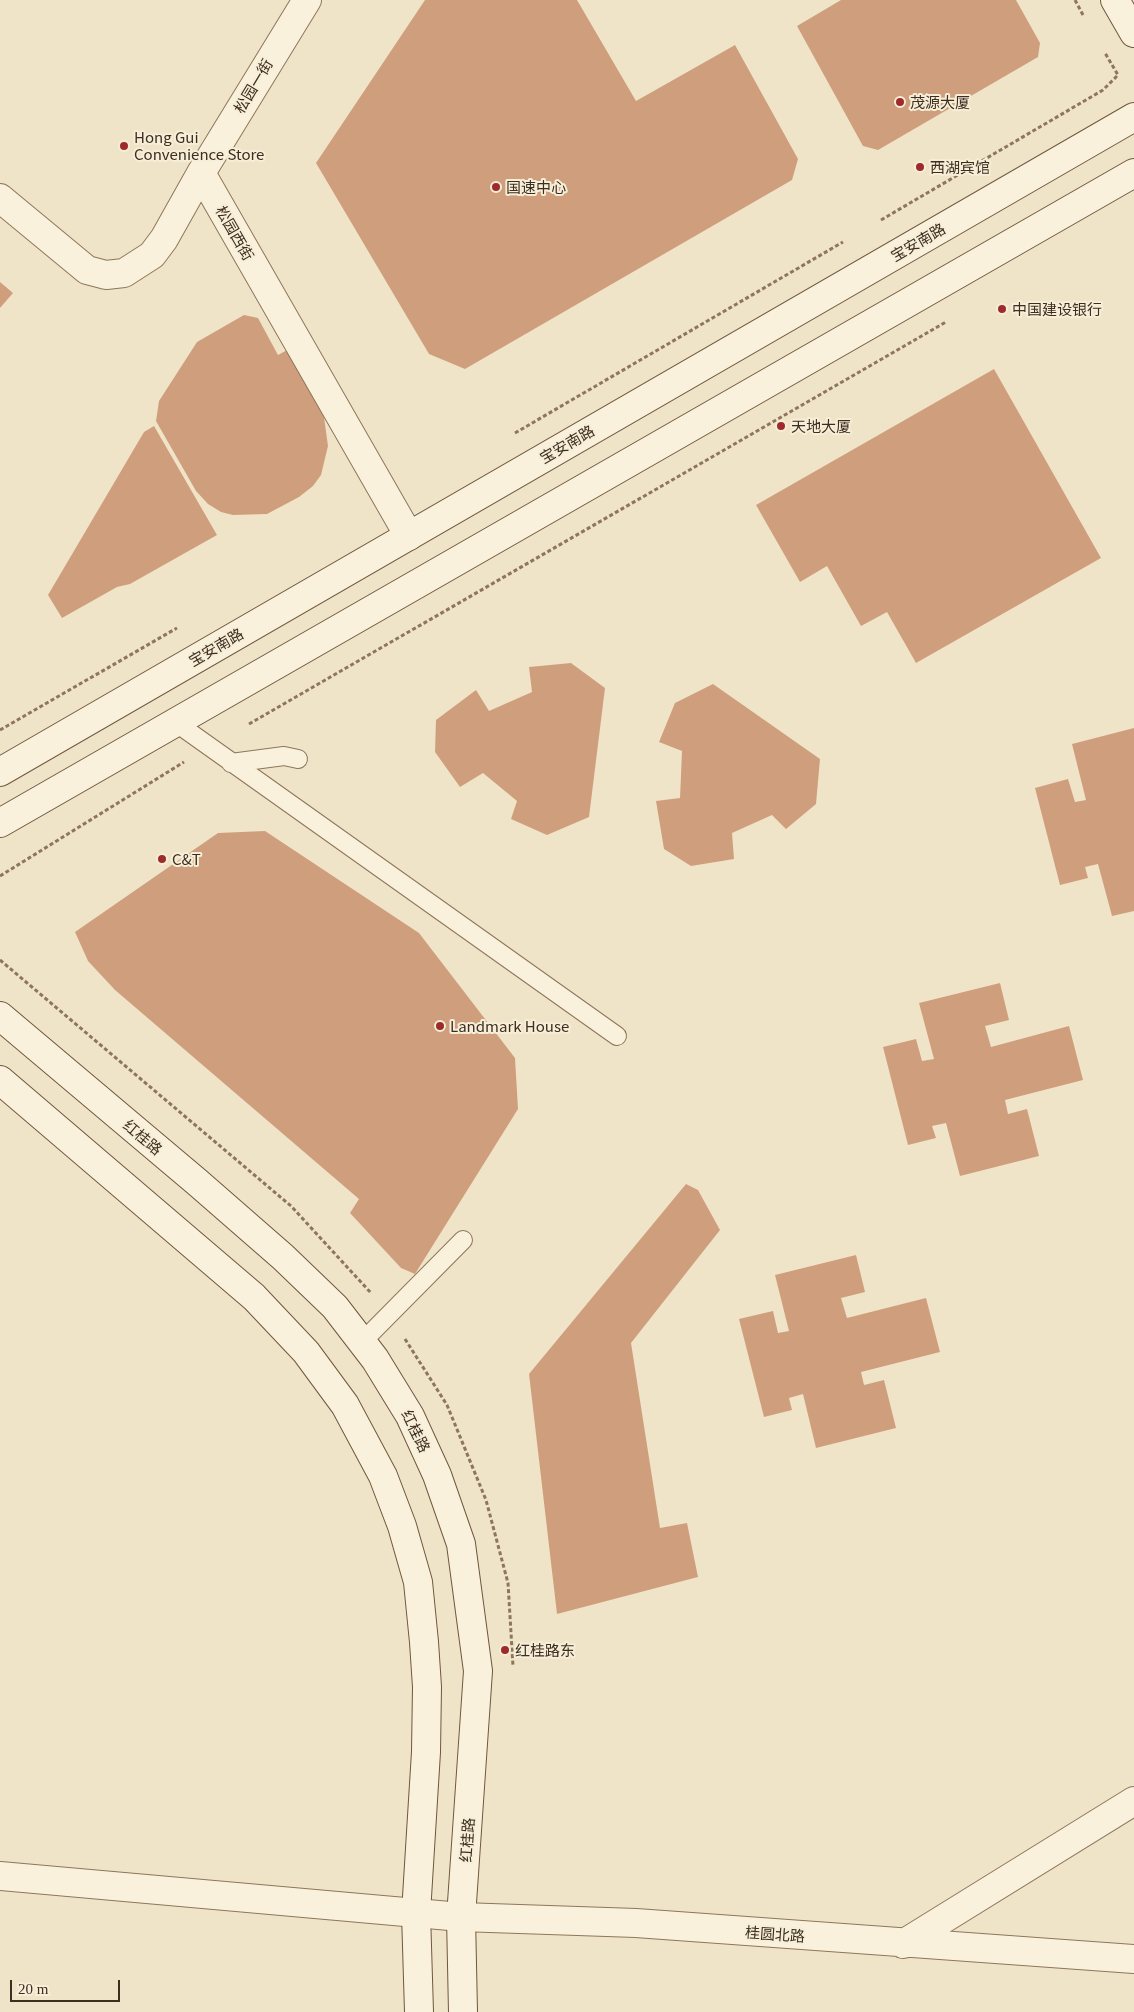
<!DOCTYPE html>
<html>
<head>
<meta charset="utf-8">
<style>
  body { margin:0 }
  #map { position:relative; width:1134px; height:2012px; overflow:hidden; background:#f0e4c8; font-family:Georgia,serif }
  canvas { display:block }
  .scale { position:absolute; left:10px; top:1980px; width:110px; height:22px; box-sizing:border-box; border:2px solid #3d2e20; border-top:0; padding-left:6px; font-size:15px; line-height:18px; white-space:nowrap; color:#3d2e20; -webkit-text-stroke:4px #f7eed8; paint-order:stroke }
</style>
</head>
<body>
<div id="map">
<canvas width="1134" height="2012"></canvas>
<div class="scale">20 m</div>
</div>
<script>
const ctx = document.querySelector('canvas').getContext('2d');
ctx.lineJoin = 'round';
function fill(path, color) { ctx.fillStyle = color; ctx.fill(path, 'evenodd'); }
const shape = rows => new Path2D(rows.map(r => 'M' + r).join(''));
function strokePath(path, color, width, dash) { ctx.strokeStyle = color; ctx.lineWidth = width; ctx.lineCap = dash ? 'butt' : 'round'; ctx.setLineDash(dash || []); ctx.stroke(path); }
function drawText(font, color, halo, rows, align = 'center') {
  ctx.font = font + ' Georgia,"Noto Sans SC",serif'; ctx.lineWidth = 4; ctx.setLineDash([]); ctx.textBaseline = 'middle'; ctx.strokeStyle = halo; ctx.fillStyle = color; for (const [text, x, y, turn = 0] of rows) {
    ctx.save(); ctx.translate(x, y); ctx.rotate((+turn || 0) * Math.PI / 180); ctx.textAlign = isNaN(turn) ? turn : align; if (halo) ctx.strokeText(text, 0, 0); ctx.fillText(text, 0, 0); ctx.restore();
  }
}
const building = shape([
  [425,0,577,0,636,101,735,45,798,159,792,180,465,369,429,354,316,163],
  [841,0,1016,0,1040,43,1038,57,878,150,863,146,797,26],
  [0,282,13,293,0,308],
  [244,315,258,318,278,355,289,349,324,417,328,446,321,475,313,486,299,497,267,514,233,515,221,512,208,504,196,491,156,421,159,401,197,342],
  [994,369,1101,558,916,663,887,612,861,626,827,566,800,582,756,505],
  [154,426,217,535,130,584,117,587,62,618,48,595,144,432],
  [571,663,605,688,589,817,547,835,511,819,517,801,483,773,460,787,435,752,436,720,476,690,489,711,532,692,529,667],
  [713,684,820,759,816,804,786,829,772,815,732,833,734,859,691,866,664,849,656,801,680,798,682,751,659,742,675,703],
  [1134,728,1134,911,1112,916,1098,864,1085,867,1088,878,1060,885,1035,788,1068,779,1075,802,1086,800,1072,744],
  [265,831,419,933,515,1058,518,1109,415,1274,401,1268,350,1213,359,1199,115,990,88,961,75,932,218,833],
  [1000,983,1009,1020,985,1026,991,1047,1069,1026,1083,1080,1005,1100,1008,1114,1027,1109,1039,1156,960,1176,946,1123,932,1126,936,1138,908,1145,883,1047,916,1039,922,1061,934,1059,919,1003],
  [686,1184,698,1190,720,1230,631,1343,660,1528,687,1523,698,1577,557,1614,529,1374],
  [856,1255,865,1292,841,1298,847,1318,926,1298,940,1352,861,1372,864,1385,884,1380,896,1428,816,1448,803,1394,789,1398,792,1410,764,1417,739,1319,773,1311,778,1333,789,1331,775,1275]
]);
const path = shape([
  [1075,0,1083,15],
  [881,220,1103,90,1118,75,1105,53],
  [515,433,843,242],
  [249,724,946,322],
  [0,730,177,628],
  [0,876,184,762],
  [0,960,291,1206,371,1293],
  [405,1339,447,1405,486,1500,508,1583,513,1666]
]);
const lane = shape([
  [175,722,617,1036],
  [231,763,284,756,298,759],
  [362,1342,463,1240]
]);
const street = shape([
  [201,173,307,0],
  [0,198,87,270,106,275,124,273,152,255,164,239,201,173,409,536],
  [0,1876,461,1917,636,1923,1134,1959],
  [903,1944,1134,1801]
]);
const secondary = shape([
  [1115,0,1134,33],
  [0,772,1134,117],
  [0,823,1134,173],
  [0,1016,197,1182,283,1257,335,1307,375,1359,410,1416,437,1475,461,1544,478,1671,461,1917,463,2012],
  [0,1080,254,1297,306,1352,345,1405,383,1476,402,1526,418,1582,424,1642,427,1687,426,1752,416,1913,419,2012]
]);
const markers = [
  [900,102,5,"#9e2a2b"],
  [124,146,5,"#9e2a2b"],
  [920,167,5,"#9e2a2b"],
  [496,187,5,"#9e2a2b"],
  [1002,309,5,"#9e2a2b"],
  [781,426,5,"#9e2a2b"],
  [162,859,5,"#9e2a2b"],
  [440,1026,5,"#9e2a2b"],
  [505,1650,5,"#9e2a2b"]
];
const streetNames = [
  ["松园一街",253,86,-59],
  ["松园西街",235,233,60],
  ["宝安南路",918,242,-30],
  ["宝安南路",567,444,-30],
  ["宝安南路",216,647,-30],
  ["红桂路",143,1137,40],
  ["红桂路",416,1431,64],
  ["红桂路",467,1840,-86],
  ["桂圆北路",775,1934,4]
];
const poiNames = [
  ["茂源大厦",910,102],
  ["Hong Gui",134,137],
  ["Convenience Store",134,154],
  ["西湖宾馆",930,167],
  ["国速中心",506,187],
  ["中国建设银行",1012,309],
  ["天地大厦",791,426],
  ["C&T",172,859],
  ["Landmark House",450,1026],
  ["红桂路东",515,1650]
];
fill(building, '#cf9f7d');
strokePath(lane, '#8d765c', 20);
strokePath(street, '#8d765c', 30);
strokePath(secondary, '#6f573f', 30);
strokePath(path, '#8d765c', 3, [4, 2.5]);
strokePath(lane, '#faf1dc', 18);
strokePath(street, '#faf1dc', 28);
strokePath(secondary, '#faf1dc', 28);
for (const [x, y, r, color] of markers) { const dot = new Path2D(); dot.arc(x, y, r, 0, 2 * Math.PI); ctx.fillStyle = color; ctx.fill(dot); strokePath(dot, '#f7eed8', 2); }
drawText('15px', '#3d2e20', '#f7eed8', streetNames);
drawText('15px', '#3d2e20', '#f7eed8', poiNames, 'left');
</script>
</body>
</html>
